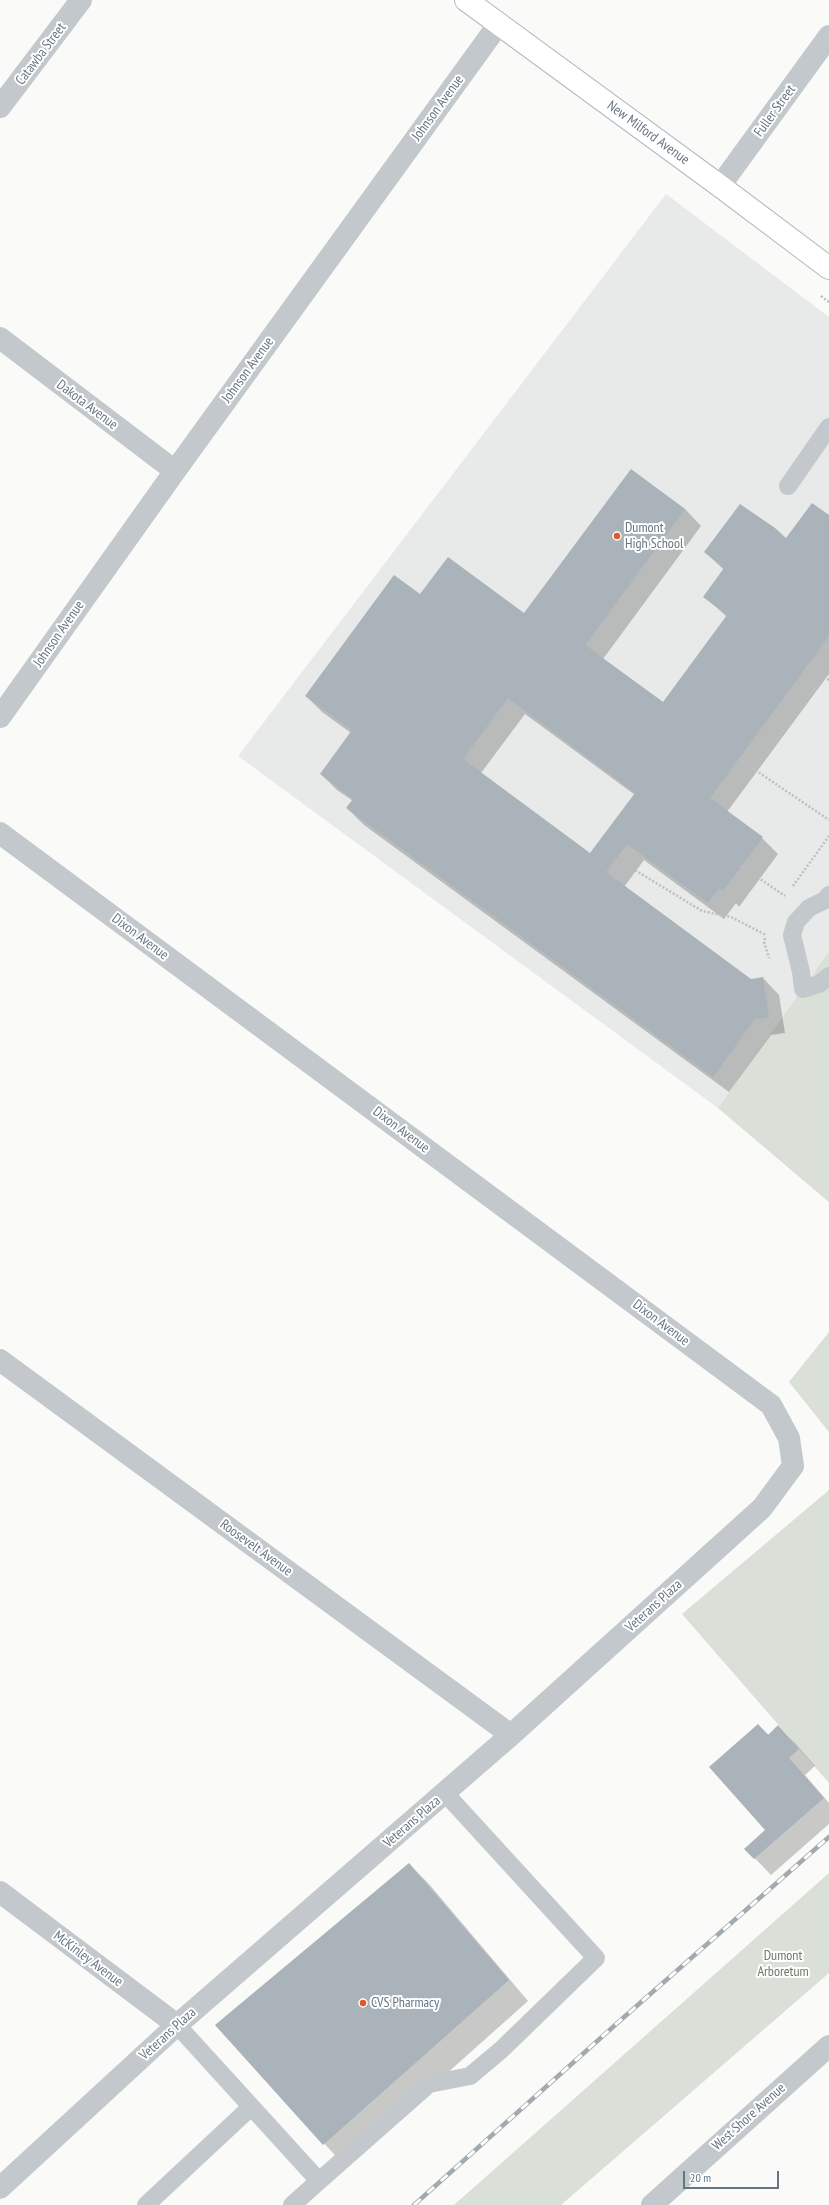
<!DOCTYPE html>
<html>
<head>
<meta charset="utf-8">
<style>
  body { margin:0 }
  #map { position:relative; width:829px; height:2205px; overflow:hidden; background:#fafaf8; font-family:"PT Sans Narrow",sans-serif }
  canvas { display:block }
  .scale { position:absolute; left:683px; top:2171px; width:96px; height:18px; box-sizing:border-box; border:2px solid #657683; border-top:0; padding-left:5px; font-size:12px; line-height:14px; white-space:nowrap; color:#657683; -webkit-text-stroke:3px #fff; paint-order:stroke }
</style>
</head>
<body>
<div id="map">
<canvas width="829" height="2205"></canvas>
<div class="scale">20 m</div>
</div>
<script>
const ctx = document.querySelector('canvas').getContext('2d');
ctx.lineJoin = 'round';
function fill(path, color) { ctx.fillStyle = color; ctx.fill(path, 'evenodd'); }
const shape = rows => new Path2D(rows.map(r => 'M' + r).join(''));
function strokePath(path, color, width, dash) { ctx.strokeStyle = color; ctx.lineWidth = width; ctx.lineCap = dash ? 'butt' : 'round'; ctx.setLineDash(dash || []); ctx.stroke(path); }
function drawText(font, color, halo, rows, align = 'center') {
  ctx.font = font + ' "PT Sans Narrow",sans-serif'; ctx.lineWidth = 4; ctx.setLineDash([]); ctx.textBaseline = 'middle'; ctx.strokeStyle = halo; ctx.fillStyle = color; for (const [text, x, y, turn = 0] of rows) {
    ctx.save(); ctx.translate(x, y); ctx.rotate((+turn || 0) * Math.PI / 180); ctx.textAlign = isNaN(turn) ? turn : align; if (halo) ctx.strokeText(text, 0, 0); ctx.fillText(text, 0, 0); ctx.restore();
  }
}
const built = shape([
  [666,194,829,317,829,1202,718,1108,238,756]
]);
const green = shape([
  [829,952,829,1202,718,1108],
  [829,1332,829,1432,789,1382],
  [829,1490,829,1783,682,1614],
  [829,1873,829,1973,561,2205,454,2205]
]);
const shadow = shape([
  [631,470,685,509,701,526,603,659,664,703,727,617,705,597,724,570,705,552,786,540,829,516,829,674,727,812,762,838,778,854,739,907,736,903,724,919,644,860,624,887,750,980,763,978,779,995,785,1033,771,1035,729,1092,364,825,347,808,353,801,337,790,321,774,351,733,322,712,306,696,420,595,524,615],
  [525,714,635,795,590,855,481,773],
  [758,1725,769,1735,778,1727,795,1743,815,1766,805,1775,829,1803,829,1824,771,1875,746,1849,766,1830],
  [409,1864,429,1884,528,2001,344,2165,216,2026]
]);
const building = shape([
  [631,469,685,509,585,645,663,702,727,615,703,597,724,568,704,552,740,504,775,528,786,538,812,503,829,515,829,636,710,798,763,837,723,891,719,888,708,903,627,844,606,872,751,979,763,977,769,1017,755,1019,713,1077,346,808,353,799,320,774,352,730,305,696,394,575,420,594,448,557,524,613],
  [508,698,635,793,590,853,463,759],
  [758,1724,768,1735,778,1725,799,1749,789,1758,824,1798,754,1859,744,1849,765,1830,709,1767],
  [409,1863,509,1980,323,2145,215,2025]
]);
const path = shape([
  [821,296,829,302],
  [807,666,829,680],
  [739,759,829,820],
  [754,770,823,677],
  [625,864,702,911,731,917,766,935],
  [741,866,785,896],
  [615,879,634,849],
  [793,886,829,836],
  [765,938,764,942,769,958],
  [721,1085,775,1013,777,997]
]);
const lane = shape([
  [788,486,829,427],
  [829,895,825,900,809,908,796,922,792,935,801,972,803,989,819,984,829,976],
  [177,2025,319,2181,292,2205],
  [319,2181,429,2084,470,2076,501,2050,596,1958,445,1793],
  [146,2205,251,2107]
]);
const street = shape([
  [0,107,81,0],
  [720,186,829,36],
  [0,338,175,471],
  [0,717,175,471,498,25],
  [0,833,771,1405,789,1438,793,1466,762,1508,511,1735,177,2025,0,2188],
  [0,1360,511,1735],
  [0,1892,177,2025],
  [652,2205,829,2046]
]);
const secondary = shape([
  [466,0,720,186,829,268]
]);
const rail = shape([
  [414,2205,623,2018,829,1837]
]);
const markers = [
  [617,536,4,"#e4572e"],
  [363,2003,4,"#e4572e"]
];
const streetNames = [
  ["Catawba Street",41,54,-53],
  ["Johnson Avenue",438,108,-54],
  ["Fuller Street",775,111,-54],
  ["New Milford Avenue",648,133,36],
  ["Johnson Avenue",248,370,-54],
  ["Dakota Avenue",87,405,37],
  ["Johnson Avenue",59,634,-55],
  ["Dixon Avenue",140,937,37],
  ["Dixon Avenue",401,1130,37],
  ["Dixon Avenue",661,1323,37],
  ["Roosevelt Avenue",256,1548,36],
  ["Veterans Plaza",654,1606,-42],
  ["Veterans Plaza",412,1822,-41],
  ["McKinley Avenue",88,1959,37],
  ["Veterans Plaza",168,2034,-42],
  ["West Shore Avenue",749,2117,-42]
];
const poiNames = [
  ["Dumont",625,528],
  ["High School",625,544],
  ["CVS Pharmacy",371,2003]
];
const parkNames = [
  ["Dumont",783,1956],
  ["Arboretum",783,1972]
];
fill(built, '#e8e9e9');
fill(green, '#dadfd7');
fill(shadow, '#0003');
fill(building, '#aab3b9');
strokePath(secondary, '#b3babf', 24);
strokePath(path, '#bbbfc2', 2.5, [2, 2]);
strokePath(lane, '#c3c8cc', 18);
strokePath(street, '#c3c8cc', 22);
strokePath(secondary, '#fff', 22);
strokePath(rail, '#a2aab0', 4.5);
strokePath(rail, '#fff', 3, [9]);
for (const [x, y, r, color] of markers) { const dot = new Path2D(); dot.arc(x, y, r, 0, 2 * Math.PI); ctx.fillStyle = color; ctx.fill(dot); strokePath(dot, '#fff', 1.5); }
drawText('14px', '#657683', '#fff', streetNames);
drawText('14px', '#657683', '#fff', poiNames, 'left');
drawText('14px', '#687a64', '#fff', parkNames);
</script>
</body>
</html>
